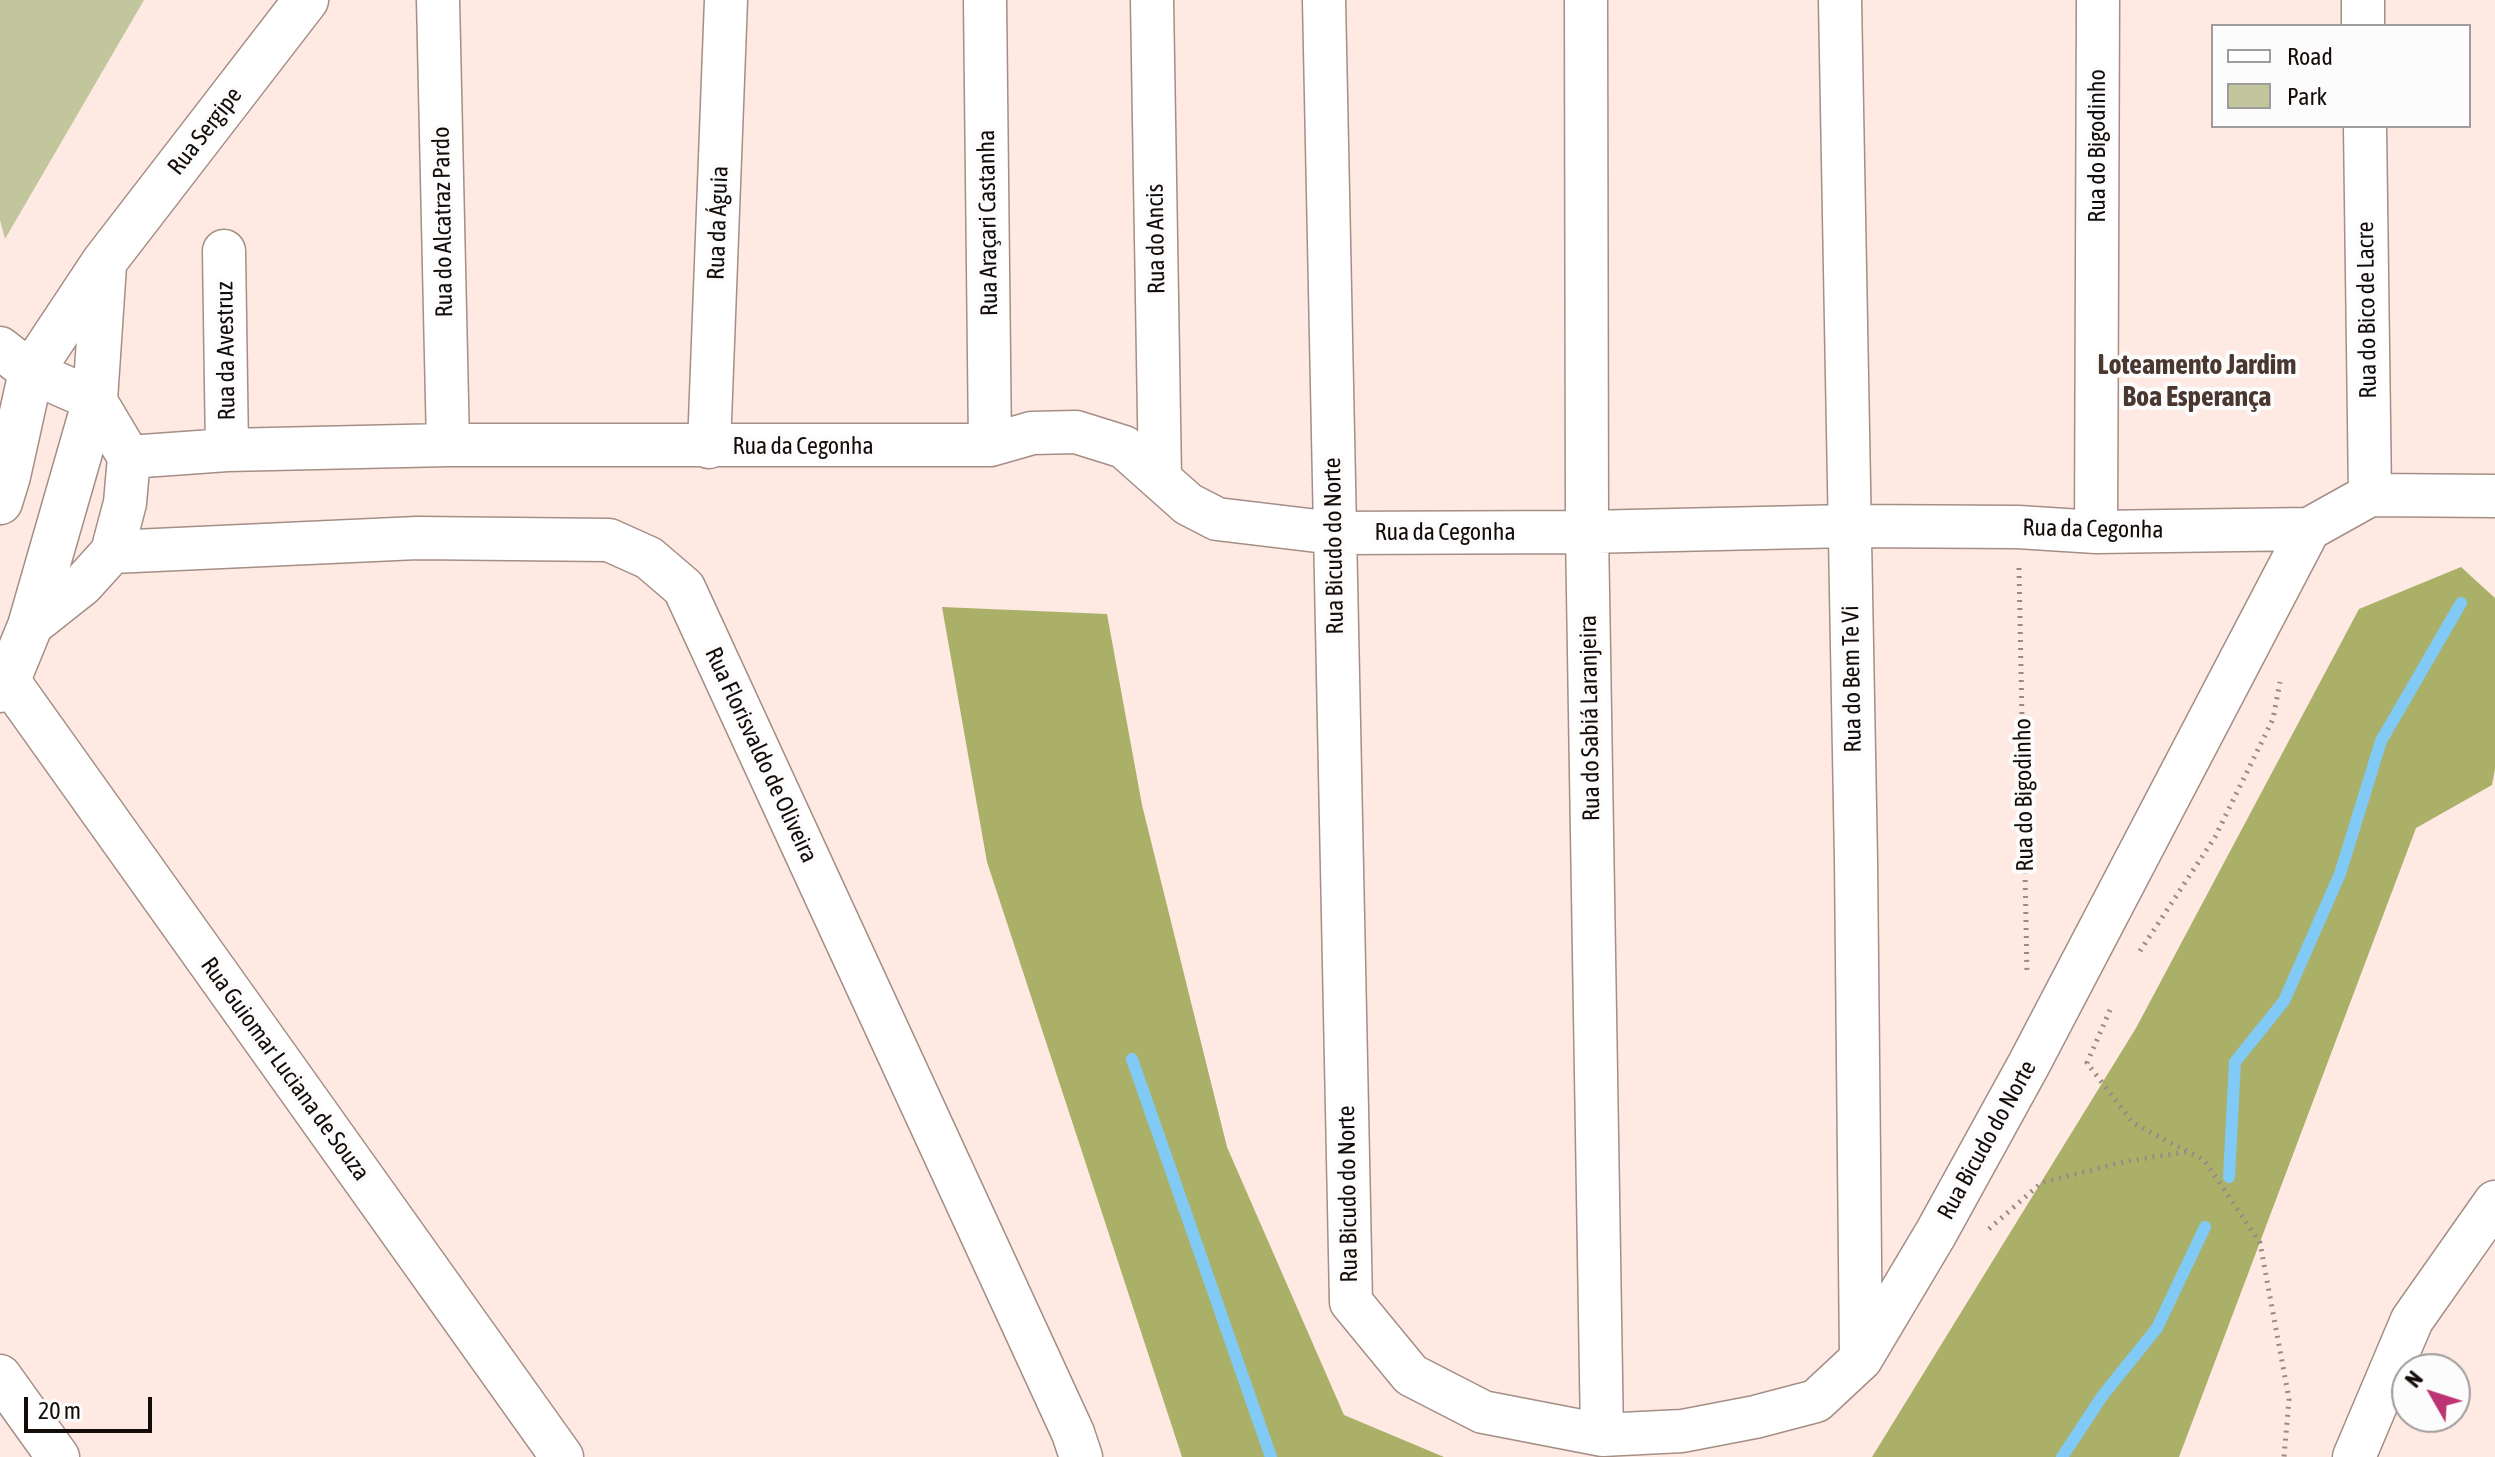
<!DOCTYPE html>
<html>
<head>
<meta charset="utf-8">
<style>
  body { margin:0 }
  #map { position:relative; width:2495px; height:1457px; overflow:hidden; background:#feeae3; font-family:"Asap Condensed",sans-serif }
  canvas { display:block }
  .legend { position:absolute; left:2211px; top:24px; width:260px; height:104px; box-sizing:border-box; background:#fcfcfc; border:2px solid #9f9c9b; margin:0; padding:10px 14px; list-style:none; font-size:24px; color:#140c09 }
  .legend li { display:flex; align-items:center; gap:16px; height:40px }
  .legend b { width:40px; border:2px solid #9f9c9b }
  .north { position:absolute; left:2391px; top:1353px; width:80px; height:80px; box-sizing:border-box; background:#fcfcfc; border:2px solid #9f9c9b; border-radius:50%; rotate:309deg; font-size:22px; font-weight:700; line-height:32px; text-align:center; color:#140c09 }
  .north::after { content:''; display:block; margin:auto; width:28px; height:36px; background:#bc3471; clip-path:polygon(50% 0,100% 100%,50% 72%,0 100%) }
  .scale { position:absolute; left:24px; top:1397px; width:128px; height:36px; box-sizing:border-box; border:4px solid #140c09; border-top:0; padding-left:10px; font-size:24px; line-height:28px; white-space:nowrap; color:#140c09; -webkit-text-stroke:6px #fcfcfc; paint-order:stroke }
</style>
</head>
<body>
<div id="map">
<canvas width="2495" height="1457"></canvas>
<ul class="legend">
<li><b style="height:10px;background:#fff"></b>Road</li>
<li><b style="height:22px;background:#c2c69c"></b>Park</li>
</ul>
<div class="north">N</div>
<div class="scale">20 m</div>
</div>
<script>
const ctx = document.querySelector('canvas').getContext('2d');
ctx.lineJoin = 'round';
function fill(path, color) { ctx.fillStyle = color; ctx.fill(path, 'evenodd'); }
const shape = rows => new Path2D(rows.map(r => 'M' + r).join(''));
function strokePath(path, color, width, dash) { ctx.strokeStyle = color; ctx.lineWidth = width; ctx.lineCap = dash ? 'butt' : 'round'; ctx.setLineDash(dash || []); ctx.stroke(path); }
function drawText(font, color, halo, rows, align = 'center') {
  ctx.font = font + ' "Asap Condensed",sans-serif'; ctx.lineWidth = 8; ctx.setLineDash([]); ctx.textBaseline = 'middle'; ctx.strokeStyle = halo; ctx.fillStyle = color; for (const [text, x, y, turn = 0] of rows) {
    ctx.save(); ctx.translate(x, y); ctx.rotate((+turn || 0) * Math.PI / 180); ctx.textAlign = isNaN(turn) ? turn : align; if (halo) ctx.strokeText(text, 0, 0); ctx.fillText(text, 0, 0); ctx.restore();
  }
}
const green = shape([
  [0,0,144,0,5,239,0,220]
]);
const forest = shape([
  [2461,567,2495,598,2495,769,2492,785,2416,828,2179,1457,1872,1457,2136,1028,2359,609],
  [942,607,1107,614,1142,805,1227,1147,1344,1415,1444,1457,1182,1457,987,862]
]);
const stream = shape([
  [1132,1059,1271,1457],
  [2229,1177,2235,1062,2284,1001,2340,874,2381,741,2461,603],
  [2062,1457,2103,1395,2157,1328,2205,1227]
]);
const path = shape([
  [2019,568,2027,973],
  [2140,951,2215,837,2273,719,2280,682],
  [2110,1010,2087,1063,2133,1123,2204,1160,2260,1243,2289,1399,2284,1457],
  [1989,1229,2041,1183,2127,1161,2186,1152]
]);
const minor = shape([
  [438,0,448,445],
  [985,0,990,445],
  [1152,0,1160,477],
  [1324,0,1351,1302,1411,1375,1483,1412,1602,1435,1682,1431,1755,1417,1816,1401,1861,1359,1936,1233,2029,1064,2309,529],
  [1586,0,1587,532,1602,1435],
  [1840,0,1856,860,1861,1359],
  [2363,0,2363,26],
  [2365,126,2370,495],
  [224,251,227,450],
  [0,348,31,372,95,400,129,457,125,503,112,552,83,584,30,626],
  [709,447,726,0],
  [129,457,227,450,448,445,990,445,1032,433,1076,432,1124,447,1188,504,1217,519,1334,533,1587,532,1849,526,2018,527,2096,532,2309,529,2370,495,2495,496],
  [2096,532,2098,0],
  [112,552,417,538,609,540,649,558,684,588,1073,1433,1081,1457],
  [8,680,562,1457],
  [0,1376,58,1457],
  [2354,1457,2412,1320,2495,1202]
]);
const tertiary = shape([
  [0,502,8,476,31,372,104,262,306,0],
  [0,690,8,680,30,626,95,400,104,265]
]);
const streetNames = [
  ["Rua Sergipe",205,131,-52],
  ["Rua do Bigodinho",2097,146,-90],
  ["Rua do Alcatraz Pardo",443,222,-91],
  ["Rua da Águia",718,223,-88],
  ["Rua Araçari Castanha",988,223,-91],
  ["Rua do Ancis",1156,239,-91],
  ["Rua do Bico de Lacre",2367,310,-91],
  ["Rua da Avestruz",226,351,-91],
  ["Rua da Cegonha",803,446],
  ["Rua da Cegonha",2093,529,1],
  ["Rua da Cegonha",1445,532],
  ["Rua Bicudo do Norte",1334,546,-91],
  ["Rua do Bem Te Vi",1852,679,-91],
  ["Rua do Sabiá Laranjeira",1590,718,-91],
  ["Rua Florisvaldo de Oliveira",761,755,65],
  ["Rua do Bigodinho",2024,795,-91],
  ["Rua Guiomar Luciana de Souza",285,1069,54],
  ["Rua Bicudo do Norte",1987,1140,-61],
  ["Rua Bicudo do Norte",1348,1194,-91]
];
const quarterNames = [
  ["Loteamento Jardim",2197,365],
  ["Boa Esperança",2197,397]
];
fill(green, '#c2c69c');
fill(forest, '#aab068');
strokePath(stream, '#81caf5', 12);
strokePath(minor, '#a48e86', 45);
strokePath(tertiary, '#a48e86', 47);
strokePath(path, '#998a85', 5, [2, 6]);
strokePath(minor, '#fff', 42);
strokePath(tertiary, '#fff', 44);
drawText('24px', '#140c09', '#fcfcfc', streetNames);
drawText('bold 28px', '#4a3730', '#fcfcfc', quarterNames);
</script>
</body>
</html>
